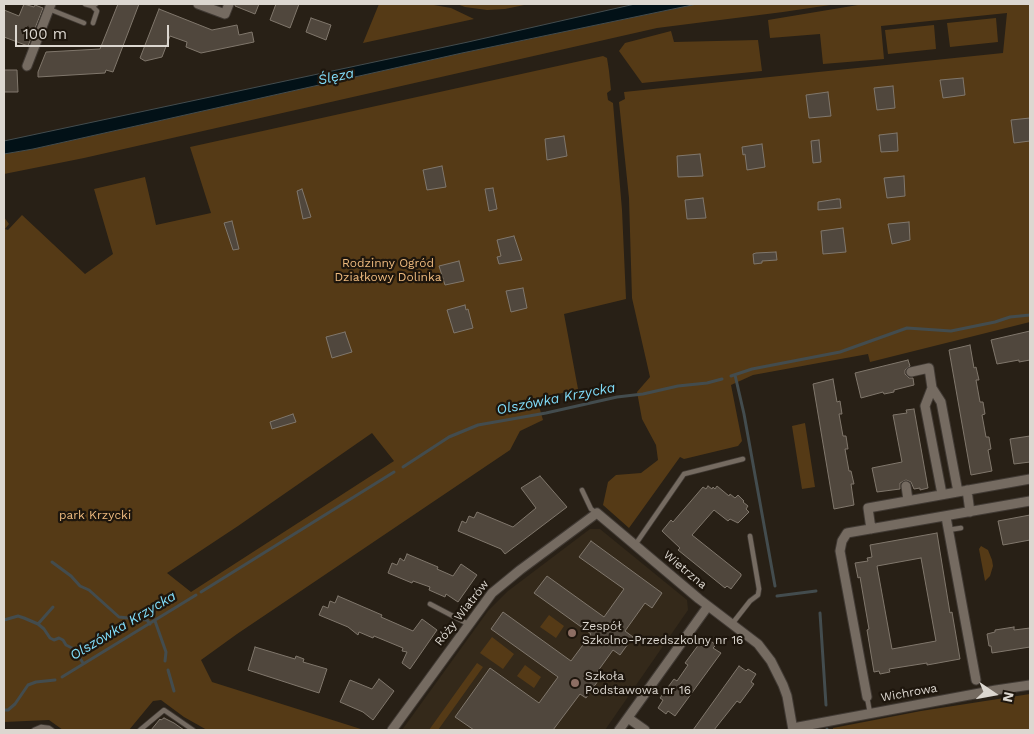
<!DOCTYPE html>
<html>
<head>
<meta charset="utf-8">
<style>
  body { margin:0 }
  #map { position:relative; width:1034px; height:734px; overflow:hidden; background:#282016; font-family:"Work Sans",sans-serif }
  canvas { display:block }
  .frame { position:absolute; inset:0; border:5px solid #dcd7d0; pointer-events:none }
  .north { position:absolute; left:969px; top:669px; width:50px; height:50px; -webkit-text-stroke:4px #1e160d; paint-order:stroke; rotate:102deg; font-size:14px; font-weight:700; line-height:20px; text-align:center; color:#dcd7d0 }
  .north::after { content:''; display:block; margin:auto; width:18px; height:22px; background:#dcd7d0; clip-path:polygon(50% 0,100% 100%,50% 72%,0 100%) }
  .scale { position:absolute; left:15px; top:25px; width:154px; height:22px; box-sizing:border-box; border:2px solid #dcd7d0; border-top:0; padding-left:6px; font-size:15px; line-height:18px; white-space:nowrap; color:#dcd7d0; -webkit-text-stroke:4px #1e160d; paint-order:stroke }
</style>
</head>
<body>
<div id="map">
<canvas width="1034" height="734"></canvas>
<div class="frame"></div>
<div class="north">N</div>
<div class="scale">100 m</div>
</div>
<script>
const ctx = document.querySelector('canvas').getContext('2d');
ctx.lineJoin = 'round';
function fill(path, color) { ctx.fillStyle = color; ctx.fill(path, 'evenodd'); }
const shape = rows => new Path2D(rows.map(r => 'M' + r).join(''));
function strokePath(path, color, width, dash) { ctx.strokeStyle = color; ctx.lineWidth = width; ctx.lineCap = dash ? 'butt' : 'round'; ctx.setLineDash(dash || []); ctx.stroke(path); }
function drawText(font, color, halo, rows, align = 'center') {
  ctx.font = font + ' "Work Sans",sans-serif'; ctx.lineWidth = 4.5; ctx.setLineDash([]); ctx.textBaseline = 'middle'; ctx.strokeStyle = halo; ctx.fillStyle = color; for (const [text, x, y, turn = 0] of rows) {
    ctx.save(); ctx.translate(x, y); ctx.rotate((+turn || 0) * Math.PI / 180); ctx.textAlign = isNaN(turn) ? turn : align; if (halo) ctx.strokeText(text, 0, 0); ctx.fillText(text, 0, 0); ctx.restore();
  }
}
const built = shape([
  [590,529,600,529,687,600,688,610,605,730,402,730,488,611,508,591]
]);
const green = shape([
  [379,4,428,4,451,8,474,19,363,43],
  [457,4,529,4,505,9,487,10,465,7],
  [697,4,837,4,783,12,657,28,84,158,4,174,4,154,33,149,462,53],
  [864,4,1030,4,1030,322,870,362,868,354,753,375,731,385,742,441,738,446,684,459,680,457,629,528,603,505,608,482,616,475,641,473,658,460,656,445,642,419,637,392,650,377,632,298,629,198,619,102,625,99,624,92,1003,53,1007,13,881,26,884,59,823,64,820,34,770,38,768,20],
  [996,18,998,42,950,47,947,23],
  [934,25,936,49,888,54,885,30],
  [671,31,674,42,758,40,762,71,642,83,619,51,625,43],
  [603,56,607,58,609,71,611,90,607,93,608,100,613,103,622,210,626,299,564,314,578,389,498,409,537,399,543,420,520,431,510,450,237,634,201,660,212,682,364,730,207,730,184,717,161,700,153,701,129,730,63,730,49,720,4,722,4,217,9,224,5,229,8,230,22,215,85,274,113,254,94,189,145,177,156,225,211,213,190,147],
  [372,433,394,461,191,592,167,573,238,526],
  [805,423,815,487,802,489,792,426],
  [981,546,988,550,992,560,993,566,990,576,985,581,979,549],
  [549,615,564,626,556,638,540,627],
  [492,637,514,654,503,669,480,653],
  [477,663,483,667,438,730,429,730],
  [525,665,541,677,534,688,517,676],
  [1030,694,1030,730,833,730,833,728,921,711]
]);
const water = shape([
  [635,4,697,4,462,53,33,149,4,154,4,141,468,42,635,4]
]);
const stream = shape([
  [735,375,744,414,775,586],
  [731,376,752,369,840,352,907,328,951,331,995,322,1010,317,1030,315],
  [403,467,449,437,478,425,546,413,617,397,643,394,678,386,707,383,722,379],
  [52,562,71,576,80,586,89,590,119,617,147,620,150,624],
  [201,592,394,472],
  [777,596,816,591],
  [820,613,826,705],
  [4,620,18,616,24,618,38,624,44,629,50,638,54,640,59,638,63,640,66,645,74,649,83,663],
  [155,621,166,652,165,661],
  [38,624,53,607],
  [168,670,174,691],
  [62,677,196,595],
  [4,710,8,710,15,704,28,685,36,682,55,680],
  [827,729,827,730]
]);
const building = shape([
  [24,4,34,7,35,5,43,8,28,46,4,37,4,10,19,16,24,4],
  [118,4,139,4,113,72,106,70,105,73,38,77,38,72,46,52,100,49,118,4],
  [235,4,259,4,255,14,235,6,235,4],
  [276,4,299,4,290,28,270,20,276,4],
  [159,9,212,30,237,25,239,35,252,32,254,42,201,53,186,47,187,42,170,36,162,57,145,61,140,58,159,9],
  [311,18,331,25,326,40,306,32,311,18],
  [4,70,17,70,18,92,4,92,4,70],
  [963,78,965,95,943,98,940,80,963,78],
  [893,86,895,108,877,110,874,88,893,86],
  [828,92,831,116,809,118,806,95,828,92],
  [1030,118,1030,141,1014,143,1011,120,1030,118],
  [897,133,898,151,881,152,879,135,897,133],
  [564,136,567,156,547,160,545,139,564,136],
  [819,140,821,162,813,163,811,141,819,140],
  [762,144,765,167,747,170,745,154,743,155,742,147,762,144],
  [700,154,703,176,678,177,677,156,700,154],
  [442,166,446,187,427,190,423,170,442,166],
  [904,176,905,196,887,198,884,178,904,176],
  [493,188,497,209,489,211,485,189,493,188],
  [302,189,311,217,303,219,297,191,302,189],
  [703,198,706,218,687,219,685,200,703,198],
  [837,199,840,199,841,208,818,210,818,202,837,199],
  [232,221,239,249,233,250,224,223,232,221],
  [909,222,910,240,892,244,888,224,909,222],
  [843,228,846,252,823,254,821,231,843,228],
  [514,236,522,260,499,264,497,257,501,256,497,240,514,236],
  [776,252,777,260,762,261,762,263,754,264,753,254,756,253,776,252],
  [459,261,464,281,445,285,439,266,459,261],
  [523,288,527,308,511,312,506,291,523,288],
  [465,305,466,310,468,309,473,328,454,333,447,310,465,305],
  [1030,331,1030,360,1019,362,1019,360,997,364,991,340,1030,331],
  [345,332,352,352,332,358,326,337,345,332],
  [970,345,974,368,976,367,979,380,976,380,980,402,983,402,985,414,982,415,986,437,989,437,991,449,988,450,992,471,971,475,949,350,970,345],
  [908,360,910,366,905,370,905,374,909,378,913,378,914,385,894,390,894,392,884,394,883,392,861,398,855,373,908,360],
  [833,379,837,402,840,401,842,414,839,414,843,436,846,436,848,449,845,449,849,471,851,471,854,484,851,484,854,505,834,509,813,384,833,379],
  [914,409,928,488,920,490,920,488,914,489,911,482,906,480,900,483,900,489,877,492,872,468,902,462,893,415,907,413,906,410,914,409],
  [293,414,296,422,272,429,270,422,293,414],
  [1030,436,1030,462,1014,464,1010,439,1030,436],
  [540,476,567,507,505,554,501,549,458,531,462,521,466,523,469,516,474,518,477,512,513,527,536,508,521,488,540,476],
  [708,486,712,489,713,487,715,489,717,486,729,496,730,494,735,498,738,495,744,501,743,502,748,506,746,509,749,512,738,523,730,519,728,521,714,510,692,535,741,574,741,576,731,589,727,586,725,588,678,550,680,548,662,531,671,520,673,522,703,487,706,489,708,486],
  [1030,515,1030,540,1003,545,998,521,1030,515],
  [937,533,950,613,952,612,960,659,927,665,927,663,889,669,890,672,880,674,879,671,874,672,867,630,869,629,865,606,860,577,858,578,855,563,868,561,867,558,872,557,870,545,937,533],
  [921,558,936,641,892,649,877,566,921,558],
  [591,541,662,593,652,608,645,603,625,631,633,637,620,655,613,650,595,675,600,678,586,698,580,694,553,730,474,730,455,717,490,668,539,703,558,677,491,629,503,612,571,661,591,634,534,593,547,576,604,617,624,589,579,557,591,541],
  [407,554,438,567,437,569,453,576,461,564,477,575,458,602,446,594,445,597,429,590,430,587,413,581,412,583,388,573,392,563,397,565,400,558,404,561,407,554],
  [338,596,382,615,381,617,413,631,422,619,437,630,410,669,402,663,407,652,402,651,403,648,374,636,373,638,359,632,358,635,348,627,319,615,323,606,328,608,330,601,335,603,338,596],
  [1014,627,1014,630,1030,628,1030,647,992,653,991,646,989,646,987,634,995,632,995,630,1014,627],
  [708,639,716,645,713,648,721,653,675,716,668,711,666,714,658,708,663,700,660,698,674,679,677,681,688,665,685,663,699,644,702,646,708,639],
  [255,647,295,659,296,656,304,659,303,662,327,669,319,693,248,670,255,647],
  [739,666,746,671,748,669,756,674,751,682,754,684,740,703,737,701,714,730,693,730,739,666],
  [379,679,394,691,373,720,363,712,340,702,350,680,372,689,379,679],
  [164,718,174,723,184,730,151,730,160,719,161,720,164,718]
]);
const service = shape([
  [85,4,92,6,96,4],
  [92,6,97,11,93,23],
  [49,9,84,23],
  [582,490,591,509,597,513],
  [948,530,961,528],
  [635,545,684,474,743,459],
  [430,604,468,624],
  [732,624,750,601,758,595,759,589,750,536],
  [867,697,870,713],
  [34,730,41,727,49,728,52,730],
  [140,730,164,710,193,730]
]);
const minor = shape([
  [198,4,225,14,229,4],
  [27,66,51,4],
  [911,372,929,368,932,388,941,402,958,492],
  [932,388,925,406,942,494],
  [906,486,908,500],
  [967,490,970,512],
  [946,517,976,680],
  [871,529,868,508,1030,479],
  [867,697,840,551,842,541,847,533,1030,501],
  [628,718,645,730],
  [793,728,996,690,1030,685],
  [392,730,492,593,520,570,597,513,699,599,758,644,771,661,783,685,787,696,793,730],
  [619,730,708,606]
]);
const markers = [
  [572,633,5,"#8d6e63"],
  [575,683,5,"#8d6e63"]
];
const parkNames = [
  ["Rodzinny Ogród",388,263],
  ["Działkowy Dolinka",388,277],
  ["park Krzycki",95,515]
];
const streetNames = [
  ["Wietrzna",685,570,40],
  ["Róży Wiatrów",462,613,-52],
  ["Wichrowa",909,693,-10]
];
const poiNames = [
  ["Zespół",582,626],
  ["Szkolno-Przedszkolny nr 16",582,640],
  ["Szkoła",585,676],
  ["Podstawowa nr 16",585,690]
];
const waterNames = [
  ["Ślęza",336,77,-12],
  ["Olszówka Krzycka",556,399,-11],
  ["Olszówka Krzycka",123,626,-31]
];
fill(built, '#34291a');
fill(green, '#553a16');
fill(water, '#021117');
strokePath(water, '#434c4e', 1);
strokePath(stream, '#434c4e', 3);
fill(building, '#50473d');
strokePath(building, '#80776c', 1);
strokePath(service, '#413a34', 6);
strokePath(minor, '#413a34', 11);
strokePath(service, '#756b61', 4.5);
strokePath(minor, '#756b61', 9);
for (const [x, y, r, color] of markers) { const dot = new Path2D(); dot.arc(x, y, r, 0, 2 * Math.PI); ctx.fillStyle = color; ctx.fill(dot); strokePath(dot, '#1e160d', 2); }
drawText('12px', '#efbb7f', '#1e160d', parkNames);
drawText('12px', '#dcd7d0', '#1e160d', streetNames);
drawText('12px', '#dcd7d0', '#1e160d', poiNames, 'left');
drawText('italic 14px', '#80dcf9', '#1e160d', waterNames);
</script>
</body>
</html>
